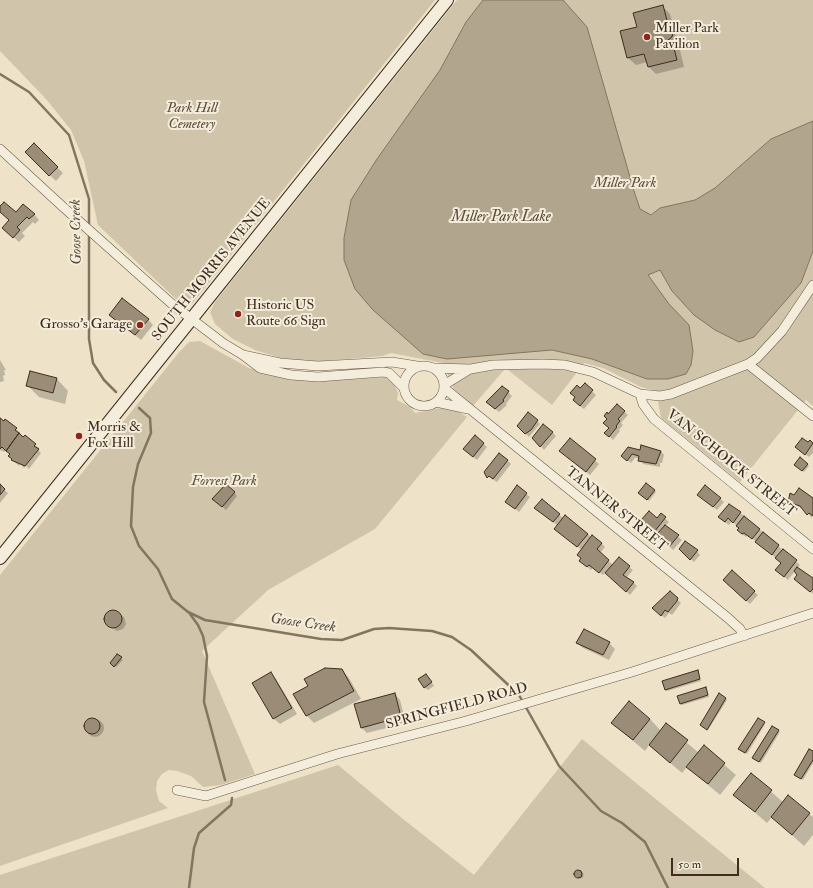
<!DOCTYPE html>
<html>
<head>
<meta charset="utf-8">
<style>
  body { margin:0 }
  #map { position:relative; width:813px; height:888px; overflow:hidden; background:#eee3c8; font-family:"IM FELL Double Pica",serif }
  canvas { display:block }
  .scale { position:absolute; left:671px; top:858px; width:68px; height:18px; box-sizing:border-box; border:2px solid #3f2d1e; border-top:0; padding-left:5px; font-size:12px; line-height:14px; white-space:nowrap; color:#3f2d1e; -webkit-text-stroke:3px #f4eddb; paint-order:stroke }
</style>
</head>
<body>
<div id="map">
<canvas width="813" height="888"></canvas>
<div class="scale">50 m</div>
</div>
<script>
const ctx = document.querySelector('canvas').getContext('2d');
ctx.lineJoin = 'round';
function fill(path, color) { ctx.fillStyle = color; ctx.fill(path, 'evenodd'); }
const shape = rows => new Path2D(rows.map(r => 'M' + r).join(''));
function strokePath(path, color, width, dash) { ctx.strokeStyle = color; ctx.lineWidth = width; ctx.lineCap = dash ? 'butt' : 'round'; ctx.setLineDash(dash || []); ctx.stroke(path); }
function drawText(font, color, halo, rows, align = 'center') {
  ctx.font = font + ' "IM FELL Double Pica",serif'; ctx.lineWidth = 4; ctx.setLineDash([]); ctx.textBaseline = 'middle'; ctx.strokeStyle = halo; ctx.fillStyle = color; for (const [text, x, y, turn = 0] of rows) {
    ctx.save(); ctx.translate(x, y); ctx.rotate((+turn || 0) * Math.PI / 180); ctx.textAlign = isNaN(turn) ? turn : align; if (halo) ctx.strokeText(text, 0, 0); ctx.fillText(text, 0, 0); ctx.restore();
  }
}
const green = shape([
  [0,0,435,0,192,304,187,305,179,302,98,225,84,161,71,130,46,99,0,51],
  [457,0,813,0,813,406,806,400,740,482,661,418,656,391,641,387,603,368,584,363,552,405,508,370,504,370,473,406,454,389,443,363,391,353,383,356,325,361,300,361,281,358,255,350,233,339,215,324,210,312,215,302],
  [200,341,249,368,280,377,311,381,385,377,394,384,398,393,397,400,410,407,415,413,445,407,456,410,467,417,375,529,268,590,202,651,255,774,221,785,203,787,191,776,177,771,169,770,162,774,157,781,156,790,159,801,168,808,0,866,0,575,180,351,189,342],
  [582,739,765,888,0,888,0,875,338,765,403,819,474,875]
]);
const water = shape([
  [483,0,563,0,587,27,634,191,640,209,651,215,660,208,695,200,715,188,771,139,813,121,813,251,801,283,754,337,739,342,715,330,694,315,672,291,660,270,648,275,669,304,689,325,693,351,691,365,686,374,668,379,647,379,592,359,552,350,447,359,423,354,373,310,355,289,344,260,344,238,351,200,377,159,440,70,466,22,483,0]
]);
const shadow = shape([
  [662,6,670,14,675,31,673,32,680,40,679,45,676,47,680,50,684,67,656,74,649,67,647,62,636,65,628,58,638,28],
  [34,144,63,173,56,181,26,152],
  [0,207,16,214,34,214,39,220,35,224,33,222,22,233,25,236,19,242,9,233,10,220,0,211],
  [148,319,153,325,141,340,116,320],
  [0,360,6,370,4,370,5,375,3,376,4,381,0,382],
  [31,372,57,379,68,391,65,404,39,397,27,385],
  [585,385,596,395,584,409,577,404,580,390],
  [508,392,512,396,506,404,507,405,499,412,491,406],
  [617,405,628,415,621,423,623,425,619,430,620,431,613,440,609,436,608,419,609,415],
  [0,419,4,423,5,420,16,429,20,433,19,434,39,448,38,450,41,453,29,469,26,466,24,468,20,464,19,466,12,460,11,454,6,450,4,452,0,450],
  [537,421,540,424,529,437,518,426],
  [552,432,556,436,544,450,533,438],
  [475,436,487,447,477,460,468,453],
  [570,439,599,464,590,475,564,454],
  [810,441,813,444,813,453,809,457,800,450],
  [628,448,641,451,661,451,664,455,662,463,660,463,660,467,643,464,640,458,635,458,631,463,626,459],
  [800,459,809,466,804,472,795,465],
  [507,460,511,464,497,482,486,475],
  [646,485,656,492,649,501,640,493],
  [0,486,8,493,0,503],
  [705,486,724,502,717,510,702,498],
  [517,487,530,497,519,512,506,502],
  [234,492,237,496,226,510,217,502],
  [813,500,812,518,804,509,792,505,789,502],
  [535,508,559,515,602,544,605,547,600,553,613,565,629,567,633,570,627,577,637,586,630,595,606,572,603,575,593,567,591,570,584,564,582,550,559,533,558,526],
  [736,509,800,565,797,568,813,579,813,594,799,582,798,575,795,571,788,580,776,570,782,563,776,558,748,535,746,537,742,534,740,529,732,521,729,525,723,521],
  [661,515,669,522,665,526,682,540,673,550,668,545,666,539,646,524,657,519],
  [697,551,700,555,694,562,684,553],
  [732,572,758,595,750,604,727,584],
  [670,593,681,603,672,615,669,613,665,618,656,611],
  [114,611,124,617,126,624,123,629,117,631,107,624,105,618,108,613],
  [577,643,609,643,615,649,609,660,583,648],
  [118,655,123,660,116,667,111,663],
  [342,670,349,678,361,699,314,723,307,716,294,694],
  [697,671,701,681,667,691,665,690],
  [271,673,276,679,297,714,280,724,274,719,254,683],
  [429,678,434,686,428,690,424,687],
  [706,688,709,697,682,705,681,704,679,697],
  [395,694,400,700,406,723,367,733,361,727],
  [720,695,727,700,708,730,702,727],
  [650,719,661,731,666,725,699,753,704,747,736,775,720,795,687,767,682,773,649,745,645,751,612,723],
  '86 728a9 9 0 1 1 18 0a9 9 0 1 1-18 0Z',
  [764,723,765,724,747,754,741,750],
  [778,731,780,732,761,763,755,759],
  [813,753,813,763,803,780,797,776],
  [751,774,784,803,809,814,813,817,813,835,804,846,772,817,767,823,735,795],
  '576.5 875a3.5 3.5 0 1 1 7 0a3.5 3.5 0 1 1-7 0Z'
]);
const stream = shape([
  [0,74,29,92,69,135,89,199,89,226],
  [89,233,89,339,93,363,104,380,116,392],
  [139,408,150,418,151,433,138,464,133,487,131,526,139,546,158,569,172,599,188,612,205,620,321,639,342,640,374,629,389,628,432,631,452,637,471,650,519,695,559,766,601,811,622,823,645,842,668,888],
  [190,614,198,625,203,636,207,656,204,702,225,780],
  [189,888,194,848,199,833,231,805,232,798]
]);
const building = shape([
  [663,5,668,24,664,25,665,27,671,28,673,32,672,37,668,40,669,43,672,41,677,60,648,67,644,54,627,58,620,31,637,27,633,13,663,5],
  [34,143,58,167,49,176,25,152,34,143],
  [4,202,16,212,23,204,35,214,29,219,27,217,17,227,20,230,13,238,2,228,9,220,0,212,0,206,4,202],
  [122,298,149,319,135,335,109,315,122,298],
  [30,371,57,378,53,393,26,386,30,371],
  [585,383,593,390,580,406,573,400,575,397,570,393,577,385,580,388,585,383],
  [502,386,509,391,503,400,504,401,495,409,486,402,502,386],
  [617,404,625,411,618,419,620,421,616,426,617,427,609,437,604,433,609,428,603,423,607,419,604,416,607,412,608,414,617,404],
  [528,412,538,420,531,430,525,434,517,426,528,412],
  [0,418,4,421,5,419,17,428,15,430,19,433,6,451,2,447,0,449,0,418],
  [543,424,553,432,540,447,532,438,543,424],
  [19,433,23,437,25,435,36,444,34,446,39,449,25,466,11,460,12,459,8,456,10,454,6,451,19,433],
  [475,435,484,443,473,457,463,449,475,435],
  [570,438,596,459,586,472,559,451,570,438],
  [802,438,808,442,810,440,813,443,805,455,795,447,802,438],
  [641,445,661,451,656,464,638,461,639,456,632,454,627,461,621,456,628,447,640,450,641,445],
  [499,453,508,460,493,479,489,476,487,478,484,472,499,453],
  [800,457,808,464,802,471,794,465,800,457],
  [646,483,655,490,647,500,638,493,646,483],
  [0,484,5,489,0,495,0,484],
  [226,484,235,492,222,507,212,499,226,484],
  [517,485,527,493,515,509,505,502,517,485],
  [705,485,721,498,713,507,697,495,705,485],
  [799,488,813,498,813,516,809,513,807,515,800,506,788,502,790,493,794,495,799,488],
  [542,499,560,514,553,522,534,508,542,499],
  [729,504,741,512,733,523,728,518,725,522,718,517,729,504],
  [649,511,657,518,661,513,666,517,655,531,641,520,649,511],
  [565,515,588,534,577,547,554,529,565,515],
  [744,516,760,529,752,539,744,533,742,534,737,530,739,528,736,526,744,516],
  [665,525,679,535,669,547,663,542,665,539,658,533,665,525],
  [763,532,779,545,772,555,755,542,763,532],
  [592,535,602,543,597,549,609,560,599,573,589,565,587,567,579,561,581,558,577,555,592,535],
  [685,541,698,550,690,560,679,549,685,541],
  [783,549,797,560,784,577,775,570,781,563,775,558,783,549],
  [619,557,630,566,623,575,634,582,626,592,605,573,619,557],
  [797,567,813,578,813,589,810,592,794,579,797,575,794,571,797,567],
  [732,570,755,591,746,601,723,580,732,570],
  [670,591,678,598,677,601,668,612,665,610,661,616,652,608,670,591],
  '104 619a9 9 0 1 1 18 0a9 9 0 1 1-18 0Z',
  [584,629,610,642,603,655,576,643,584,629],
  [117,654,122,657,114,667,110,663,117,654],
  [325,668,342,669,354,691,306,716,293,694,308,686,304,679,325,668],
  [698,670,700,679,665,690,662,681,698,670],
  [271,672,292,708,273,719,252,683,271,672],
  [426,674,432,682,424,688,418,679,426,674],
  [706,687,708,695,680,704,677,696,706,687],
  [395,693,401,717,361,728,354,704,395,693],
  [719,693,726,698,707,730,700,725,719,693],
  [629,701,650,719,633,740,611,723,629,701],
  '84 726a8 8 0 1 1 16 0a8 8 0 1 1-16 0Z',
  [758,718,765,722,745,753,738,749,758,718],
  [666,723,688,740,670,763,649,745,666,723],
  [772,726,779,730,759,762,752,758,772,726],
  [704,745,725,763,708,784,686,767,704,745],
  [809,749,813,751,813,760,801,779,794,775,809,749],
  [751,773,772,790,755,812,733,795,751,773],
  [788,795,810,813,792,835,771,817,788,795],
  '574 874a4 4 0 1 1 8 0a4 4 0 1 1-8 0Z'
]);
const street = shape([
  [0,149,62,206,172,304,223,343,243,355],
  [748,364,813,416],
  '404 386a20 20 0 1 1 40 0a20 20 0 1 1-40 0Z',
  [434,368,471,369,493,365,543,364,565,365,593,372,640,394,660,396,671,394,748,364,757,358,782,331,813,285],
  [444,385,470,369],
  [403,387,389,373,383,372,318,377,291,375,260,368,243,355,280,363,318,366,392,362,417,366],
  [444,388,728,618,740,629,744,636],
  [640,394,643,404,654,419,813,549],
  [436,402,468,409],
  [177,790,206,796,337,754,466,721,632,672,813,613]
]);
const secondary = shape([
  [0,558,447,0]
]);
const markers = [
  [647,37,4,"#8f2418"],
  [238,314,4,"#8f2418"],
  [140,325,4,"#8f2418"],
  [79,436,4,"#8f2418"]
];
const poiNames = [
  ["Miller Park",655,29],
  ["Pavilion",655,45],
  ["Historic US",246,306],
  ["Route 66 Sign",246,322],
  ["Grosso's Garage",132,325,"right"],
  ["Morris &",87,428],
  ["Fox Hill",87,444]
];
const parkNames = [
  ["Park Hill",192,109],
  ["Cemetery",192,125],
  ["Miller Park",625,184],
  ["Forrest Park",224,482]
];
const streetNames = [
  ["SOUTH MORRIS AVENUE",212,270,-51],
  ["VAN SCHOICK STREET",731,464,39],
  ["TANNER STREET",616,510,39],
  ["SPRINGFIELD ROAD",457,707,-15]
];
const waterNames = [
  ["Miller Park Lake",501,218],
  ["Goose Creek",77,232,-91],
  ["Goose Creek",303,624,8]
];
fill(green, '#d0c4ab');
fill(water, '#b2a58e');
strokePath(water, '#847561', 1);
fill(shadow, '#0003');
strokePath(stream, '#847561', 2.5);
fill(building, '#9a8c76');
strokePath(building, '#3f2d1e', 1);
strokePath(street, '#6b5a48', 10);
strokePath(secondary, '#3f2d1e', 14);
strokePath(street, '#f4eddb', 9);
strokePath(secondary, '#f4eddb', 12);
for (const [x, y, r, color] of markers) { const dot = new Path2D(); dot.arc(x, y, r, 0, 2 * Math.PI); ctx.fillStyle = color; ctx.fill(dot); strokePath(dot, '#f4eddb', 1.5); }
drawText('14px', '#3f2d1e', '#f4eddb', poiNames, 'left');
drawText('italic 14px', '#5c4b3a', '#f4eddb', parkNames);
drawText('14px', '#3f2d1e', '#f4eddb', streetNames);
drawText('italic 15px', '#5c4b3a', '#f4eddb', waterNames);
</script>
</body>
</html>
